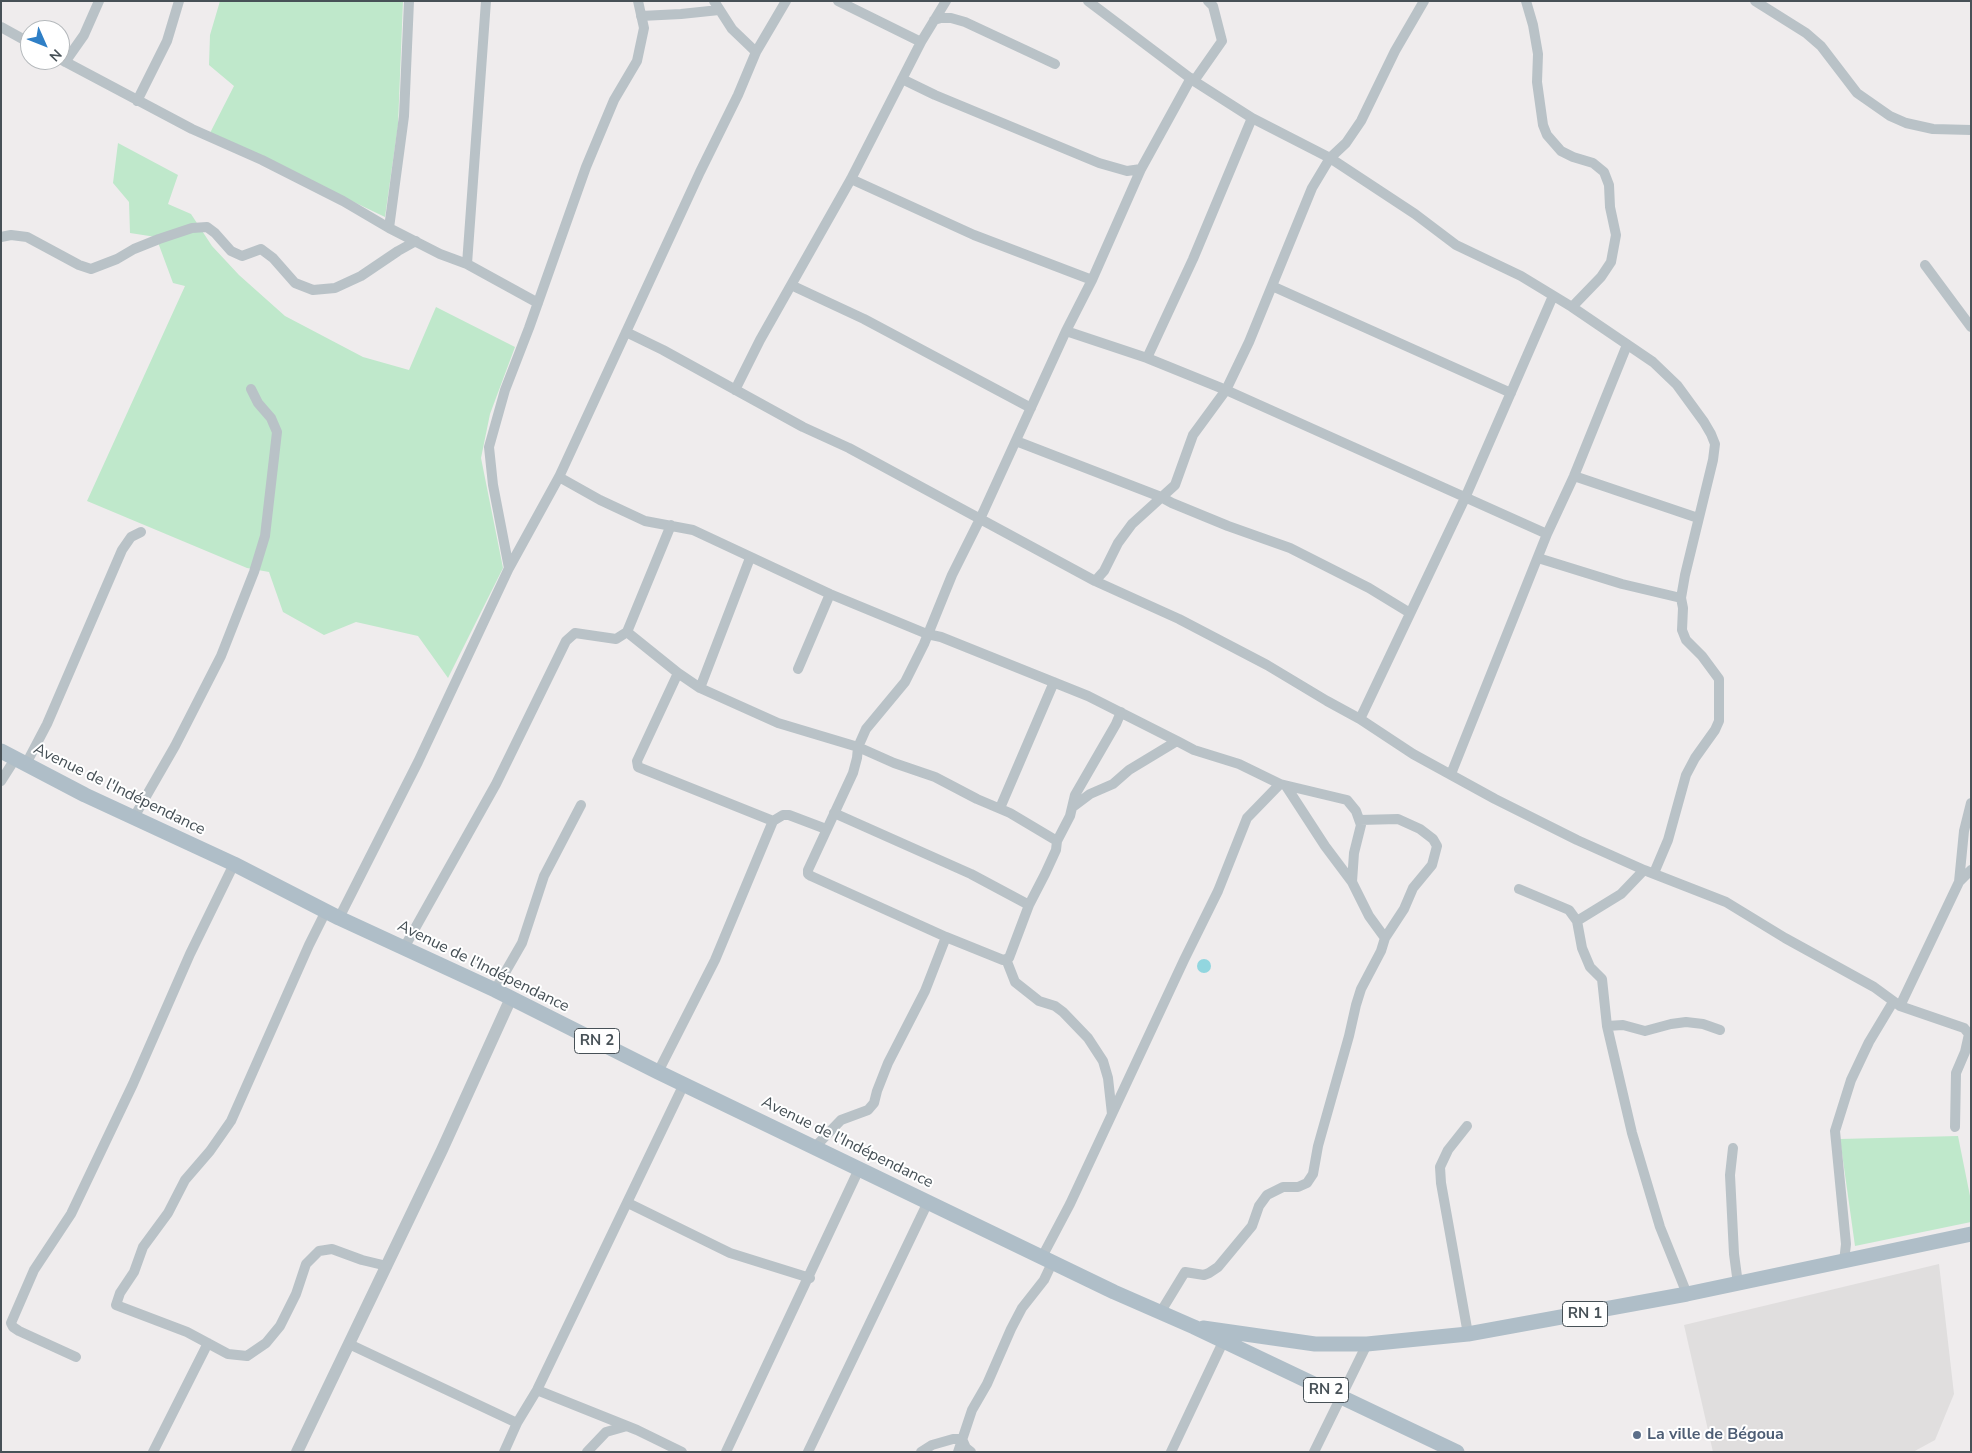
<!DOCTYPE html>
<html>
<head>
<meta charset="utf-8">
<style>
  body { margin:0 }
  #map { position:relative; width:1972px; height:1453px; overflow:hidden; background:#efeced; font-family:"Nunito Sans",sans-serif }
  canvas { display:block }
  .frame { position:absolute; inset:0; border:2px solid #475157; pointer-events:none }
  .north { position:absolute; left:20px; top:20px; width:50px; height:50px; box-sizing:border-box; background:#fff; border:1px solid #b5b9bc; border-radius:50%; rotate:134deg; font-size:14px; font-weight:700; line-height:20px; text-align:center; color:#475157 }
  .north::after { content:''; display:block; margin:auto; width:18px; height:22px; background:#2f7fc6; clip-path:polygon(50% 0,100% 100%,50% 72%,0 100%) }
</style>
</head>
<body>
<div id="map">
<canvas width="1972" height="1453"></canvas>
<div class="frame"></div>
<div class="north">N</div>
</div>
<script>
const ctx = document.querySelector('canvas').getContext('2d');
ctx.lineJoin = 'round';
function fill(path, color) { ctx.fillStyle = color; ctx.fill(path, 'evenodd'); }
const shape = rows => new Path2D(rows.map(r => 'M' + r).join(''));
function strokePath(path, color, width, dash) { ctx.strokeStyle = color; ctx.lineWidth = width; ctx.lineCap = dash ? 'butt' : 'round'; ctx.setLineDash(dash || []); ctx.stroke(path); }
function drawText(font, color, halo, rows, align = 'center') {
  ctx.font = font + ' "Nunito Sans",sans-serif'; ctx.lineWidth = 4; ctx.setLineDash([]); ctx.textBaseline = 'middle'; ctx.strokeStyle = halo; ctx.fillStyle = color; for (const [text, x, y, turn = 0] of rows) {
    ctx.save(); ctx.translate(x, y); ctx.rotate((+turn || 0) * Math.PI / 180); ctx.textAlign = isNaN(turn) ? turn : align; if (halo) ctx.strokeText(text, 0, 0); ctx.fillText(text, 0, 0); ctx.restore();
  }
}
const education = shape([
  [1939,1264,1954,1394,1935,1440,1913,1452,1713,1452,1684,1325]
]);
const green = shape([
  [220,1,403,1,398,125,385,217,210,133,234,86,209,65,210,35],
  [118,143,178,175,168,204,191,214,212,246,239,275,285,316,363,357,409,370,436,307,515,347,490,414,481,458,503,568,448,678,418,636,356,622,324,635,283,612,269,572,247,568,87,501,185,286,173,283,156,237,130,233,129,202,113,183],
  [1958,1136,1971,1201,1971,1222,1855,1246,1840,1139]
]);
const water = shape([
  '1197 966a7 7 0 1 1 14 0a7 7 0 1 1-14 0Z'
]);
const minor = shape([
  [714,1,732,29,756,52],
  [838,1,921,42],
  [1088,1,1194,81,1252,118,1330,158,1415,214,1456,245,1521,276,1572,307,1653,362,1677,385,1704,422,1711,434,1715,444,1713,460,1685,575,1681,598,1683,608,1682,630,1686,640,1702,656,1719,679,1719,721,1715,730,1695,758,1686,775,1668,840,1654,873],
  [1526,1,1533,25,1538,54,1537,82,1543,125,1547,135,1561,151,1573,157,1593,163,1604,172,1609,185,1610,207,1616,235,1611,262,1601,277,1572,307],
  [1755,1,1806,33,1821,46,1857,93,1890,116,1906,123,1933,129,1971,130],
  [641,16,681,14,719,10],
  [934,20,941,18,951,18,965,22,1055,64],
  [1,27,30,43],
  [60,59,192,129,262,160,343,201,389,228,440,254,467,264,538,303],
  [65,62,84,35,99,1],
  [902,79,935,95,1099,163,1127,171,1141,169],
  [1194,81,1222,41,1213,6,1208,1],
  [137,101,167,41,179,1],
  [851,179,974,235,1092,280],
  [389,228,404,116,409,1],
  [1,237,11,235,27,237,79,265,91,269,117,259,134,249,159,239,192,228,207,227,215,233,231,251,242,256,261,249,273,258,295,283,313,290,335,288,361,276,398,251,416,241],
  [467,264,486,1],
  [1925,265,1971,327],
  [791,285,864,319,1031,408],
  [1272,286,1511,393],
  [1066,331,1147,358,1226,390,1547,534],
  [626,332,663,350,803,427,849,448,1095,581,1179,619,1267,665,1327,701,1360,719,1413,754,1495,799,1577,840,1644,870,1726,902,1785,938,1874,987,1900,1006,1964,1028,1969,1034,1965,1052,1956,1073,1955,1127],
  [1147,358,1193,259,1252,118],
  [735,390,760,340,851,179,921,42,946,1],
  [1016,441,1161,497,1172,503,1228,526,1290,548,1369,588,1410,613],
  [1574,476,1698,518],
  [559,477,600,500,645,521,693,530,830,594,927,634,941,637,1088,696,1177,741],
  [1538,558,1622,584,1681,598],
  [509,568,493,485,489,447,505,390,529,328,586,167,614,100,637,61,644,28,638,1],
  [1095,581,1104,571,1118,543,1132,524,1175,485,1193,435,1226,390,1249,342,1312,188,1330,158,1346,143,1361,121,1395,51,1424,1],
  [627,632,678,673,700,688,778,723,858,747,857,758,853,773,808,870,808,874,811,876,946,937,1003,960,1006,959],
  [798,669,830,594],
  [678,673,637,761,638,767,773,821],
  [700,688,750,558],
  [1360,719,1465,498,1553,296],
  [26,764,47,724,122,550,131,537,141,532],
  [1451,774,1547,534,1574,476,1627,345],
  [1,781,15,759],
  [1074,806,1090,794,1113,784,1129,770,1177,741,1194,750,1239,764,1280,784,1347,800,1356,811,1361,825,1354,853,1352,882],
  [1000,808,1054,682],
  [834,813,971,874,1029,905],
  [133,819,175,746,221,656,254,572,265,536,277,432,271,418,258,403,251,389],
  [1360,820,1398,819,1420,829,1433,839,1437,846,1432,865,1413,888,1404,909,1385,938],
  [1057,841,1010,813,977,799,935,777,894,763,858,747,866,729,905,682,924,644,952,575,980,519,1066,331,1092,280,1141,169,1191,78],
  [1959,882,1964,831,1971,803],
  [1519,889,1569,910,1577,921,1582,948,1590,967,1602,979,1607,1026,1632,1133,1660,1227,1687,1294],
  [326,911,309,945,231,1121,210,1151,185,1180,168,1213,143,1247,134,1272,120,1293,116,1305,187,1332,228,1354,247,1356,266,1343,280,1326,296,1294,306,1264,319,1251,332,1249,362,1260,387,1266],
  [339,918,418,762,509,568,559,477,700,172,738,95,756,52,786,1],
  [1577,921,1621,894,1644,870],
  [404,948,496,784,566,641,575,633,616,639,627,632,671,525],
  [1006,959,1009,958,1029,905,1045,874,1056,850,1057,841,1070,816,1075,795,1116,724,1121,712],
  [1006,959,1015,982,1039,1001,1055,1006,1063,1012,1088,1038,1103,1061,1108,1078,1112,1114],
  [495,990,522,943,544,876,581,805],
  [1900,1006,1959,882,1971,870],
  [1607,1026,1623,1025,1645,1031,1671,1024,1686,1022,1703,1024,1720,1030],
  [658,1072,715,960,773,821,783,815,789,815,826,829],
  [1467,1126,1448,1150,1440,1167,1441,1183,1468,1334],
  [815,1147,841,1120,868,1110,874,1103,877,1091,888,1063,925,991,946,937],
  [1733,1148,1730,1175,1734,1254,1738,1284],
  [628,1203,730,1253,810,1278],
  [1042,1257,1070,1204,1184,960,1218,891,1247,818,1280,784],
  [1844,1262,1846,1244,1835,1131,1851,1080,1869,1042,1893,1002],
  [1160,1313,1185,1272,1204,1275,1209,1273,1218,1267,1252,1226,1259,1206,1267,1195,1283,1187,1298,1187,1307,1183,1313,1174,1318,1146,1349,1036,1356,1005,1361,989,1381,951,1385,938,1369,916,1352,882,1325,846,1286,786],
  [349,1344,517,1423],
  [76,1357,19,1331,13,1327,11,1323,34,1270,71,1214,133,1084,190,954,234,864],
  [537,1390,637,1430,682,1452],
  [153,1452,208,1343],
  [504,1452,517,1423,537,1390,684,1084],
  [587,1452,606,1432,627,1426],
  [726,1452,859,1169],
  [808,1452,928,1202],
  [921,1452,932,1445,953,1439,962,1439,966,1448,971,1452],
  [958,1452,972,1410,987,1384,1011,1329,1022,1308,1044,1280,1053,1261],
  [1171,1452,1223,1342],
  [1314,1452,1367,1344]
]);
const tertiary = shape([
  [297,1452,442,1150,511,998]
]);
const primary = shape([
  [1,751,85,795,234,864,339,918,495,990,658,1072,1114,1292,1194,1327,1457,1452],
  [1203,1328,1315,1344,1367,1344,1468,1334,1687,1294,1971,1234]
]);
const markers = [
  [1637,1435,5,"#5c6f8a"]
];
const shields = [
  [597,1041,45],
  [1585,1314,45],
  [1326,1390,45]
];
const shieldNames = [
  ["RN 2",597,1041],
  ["RN 1",1585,1314],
  ["RN 2",1326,1390]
];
const streetNames = [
  ["Avenue de l'Indépendance",119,790,26],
  ["Avenue de l'Indépendance",483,967,26],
  ["Avenue de l'Indépendance",847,1143,26]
];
const serviceNames = [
  ["La ville de Bégoua",1647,1435]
];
fill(education, '#e0dede');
fill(green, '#bfe8cb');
fill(water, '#92d6df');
strokePath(minor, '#b9c2c7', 10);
strokePath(tertiary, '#b9c2c7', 12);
strokePath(primary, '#afbec8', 15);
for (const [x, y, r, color] of markers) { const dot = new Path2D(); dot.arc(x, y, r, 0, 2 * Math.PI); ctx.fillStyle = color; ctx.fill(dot); strokePath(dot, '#fff', 2); }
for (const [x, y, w] of shields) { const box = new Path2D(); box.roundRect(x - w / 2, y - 12.5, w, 25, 4); ctx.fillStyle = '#fff'; ctx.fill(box); strokePath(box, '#475157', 1); }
drawText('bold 15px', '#475157', null, shieldNames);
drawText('16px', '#475157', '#fff', streetNames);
drawText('bold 16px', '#4e5e75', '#fff', serviceNames, 'left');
</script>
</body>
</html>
